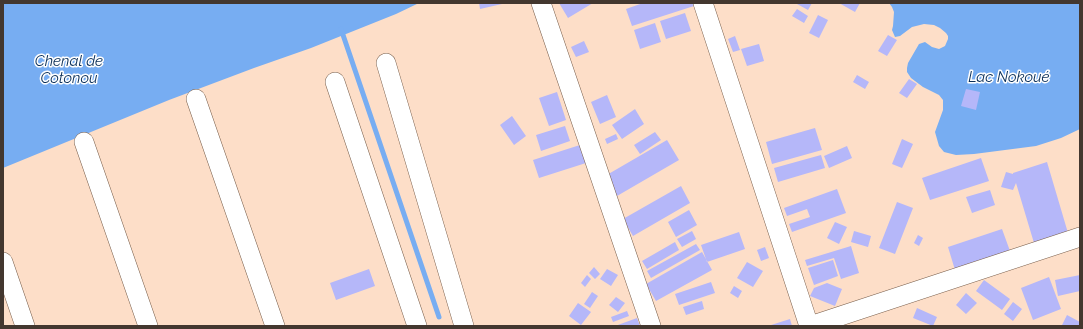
<!DOCTYPE html>
<html>
<head>
<meta charset="utf-8">
<style>
  body { margin:0 }
  #map { position:relative; width:1083px; height:329px; overflow:hidden; background:#fddec8; font-family:Raleway,sans-serif }
  canvas { display:block }
  .frame { position:absolute; inset:0; border:4px solid #43372f; pointer-events:none }
</style>
</head>
<body>
<div id="map">
<canvas width="1083" height="329"></canvas>
<div class="frame"></div>
</div>
<script>
const ctx = document.querySelector('canvas').getContext('2d');
ctx.lineJoin = 'round';
function fill(path, color) { ctx.fillStyle = color; ctx.fill(path, 'evenodd'); }
const shape = rows => new Path2D(rows.map(r => 'M' + r).join(''));
function strokePath(path, color, width, dash) { ctx.strokeStyle = color; ctx.lineWidth = width; ctx.lineCap = dash ? 'butt' : 'round'; ctx.setLineDash(dash || []); ctx.stroke(path); }
function drawText(font, color, halo, rows, align = 'center') {
  ctx.font = font + ' Raleway,sans-serif'; ctx.lineWidth = 3; ctx.setLineDash([]); ctx.textBaseline = 'middle'; ctx.strokeStyle = halo; ctx.fillStyle = color; for (const [text, x, y, turn = 0] of rows) {
    ctx.save(); ctx.translate(x, y); ctx.rotate((+turn || 0) * Math.PI / 180); ctx.textAlign = isNaN(turn) ? turn : align; if (halo) ctx.strokeText(text, 0, 0); ctx.fillText(text, 0, 0); ctx.restore();
  }
}
const water = shape([
  [3,3,419,3,396,14,311,48,254,68,169,100,3,168],
  [889,3,1080,3,1080,129,1061,138,1036,146,974,154,956,155,944,152,939,146,935,132,943,110,943,100,939,95,923,87,911,78,907,72,907,68,908,63,919,44,925,42,932,47,939,49,945,46,948,39,948,36,946,33,940,28,934,25,924,24,912,27,900,36,895,37,892,30,893,26,894,12,892,7]
]);
const stream = shape([
  [341,29,439,317]
]);
const building = shape([
  [479,3,502,3,502,4,480,9],
  [559,3,593,3,568,18],
  [643,3,692,3,694,6,632,26,626,9],
  [798,3,812,3,808,10,797,4],
  [839,3,860,3,855,12],
  [797,9,808,16,804,23,792,16],
  [685,13,691,31,666,39,660,21],
  [818,15,828,20,819,38,809,33],
  [655,23,661,42,640,49,634,30],
  [888,35,897,40,887,56,878,51],
  [735,36,740,50,733,52,728,39],
  [584,41,589,52,576,57,571,47],
  [759,44,764,61,747,66,741,49],
  [857,75,869,82,865,89,853,82],
  [909,79,917,84,907,98,899,93],
  [966,89,980,92,976,110,961,106],
  [557,92,566,120,549,126,539,98],
  [607,95,616,117,600,124,591,102],
  [635,109,644,124,622,139,612,125],
  [512,116,526,136,514,145,500,125],
  [565,126,570,141,541,151,536,135],
  [815,128,822,150,772,164,766,142],
  [655,132,661,140,640,154,634,145],
  [616,134,618,139,607,144,605,139],
  [902,139,913,144,902,168,892,164],
  [667,140,679,160,617,196,605,176],
  [580,145,586,163,539,178,533,160],
  [847,146,852,158,829,168,824,156],
  [821,155,825,168,778,182,774,168],
  [981,158,989,181,930,200,922,178],
  [1047,162,1068,233,1034,243,1016,183,1013,190,1001,187,1006,172,1013,174,1013,173],
  [681,186,690,203,633,236,623,219],
  [837,189,846,213,792,232,789,224,810,217,807,209,787,216,784,208],
  [990,190,995,205,972,213,966,197],
  [897,202,913,208,895,254,879,248],
  [689,210,697,225,676,237,668,222],
  [835,222,847,227,839,244,827,238],
  [1002,229,1010,251,955,270,948,247],
  [692,231,696,239,682,247,677,239],
  [854,231,871,236,868,247,851,242],
  [739,232,745,249,707,262,701,245],
  [918,235,923,238,919,246,914,243],
  [675,242,679,250,647,269,642,261],
  [696,244,700,250,651,278,647,271],
  [851,246,859,273,841,279,834,258,807,266,805,260],
  [765,247,769,258,761,261,757,250],
  [702,252,712,270,656,301,646,284],
  [833,260,838,276,814,285,808,268],
  [747,262,763,271,753,287,737,278],
  [594,267,600,274,595,279,589,273],
  [369,269,375,286,336,300,330,283],
  [607,269,618,275,611,286,600,279],
  [587,275,591,279,585,287,581,283],
  [1080,275,1080,291,1058,296,1055,280],
  [1049,277,1061,309,1033,320,1021,288],
  [984,280,1010,299,1002,310,976,291],
  [711,282,715,293,679,305,675,294],
  [827,283,842,289,835,306,810,296,814,288],
  [734,286,742,291,738,298,730,293],
  [592,292,598,296,590,308,584,304],
  [966,293,977,303,966,314,956,305],
  [616,297,625,303,618,312,609,305],
  [702,301,704,309,686,315,683,307],
  [1013,302,1022,309,1013,321,1004,314],
  [578,303,591,312,581,325,569,316],
  [917,308,937,317,933,326,913,318],
  [627,311,629,316,613,322,611,317],
  [1067,315,1080,322,1080,326,1064,326,1062,325],
  [637,318,640,326,615,326],
  [790,319,792,326,768,326]
]);
const minor = shape([
  [541,3,651,326],
  [703,3,809,326],
  [386,63,464,326],
  [335,82,417,326],
  [196,99,275,326],
  [84,142,148,326],
  [3,262,25,326],
  [810,326,1080,237]
]);
const waterNames = [
  ["Chenal de",69,61],
  ["Cotonou",69,78],
  ["Lac Nokoué",1009,77]
];
fill(water, '#77adf2');
strokePath(stream, '#77adf2', 5);
fill(building, '#b5b7f9');
strokePath(minor, '#785e4b', 20);
strokePath(minor, '#fff', 19);
drawText('italic 15px', '#092e58', '#fff', waterNames);
</script>
</body>
</html>
